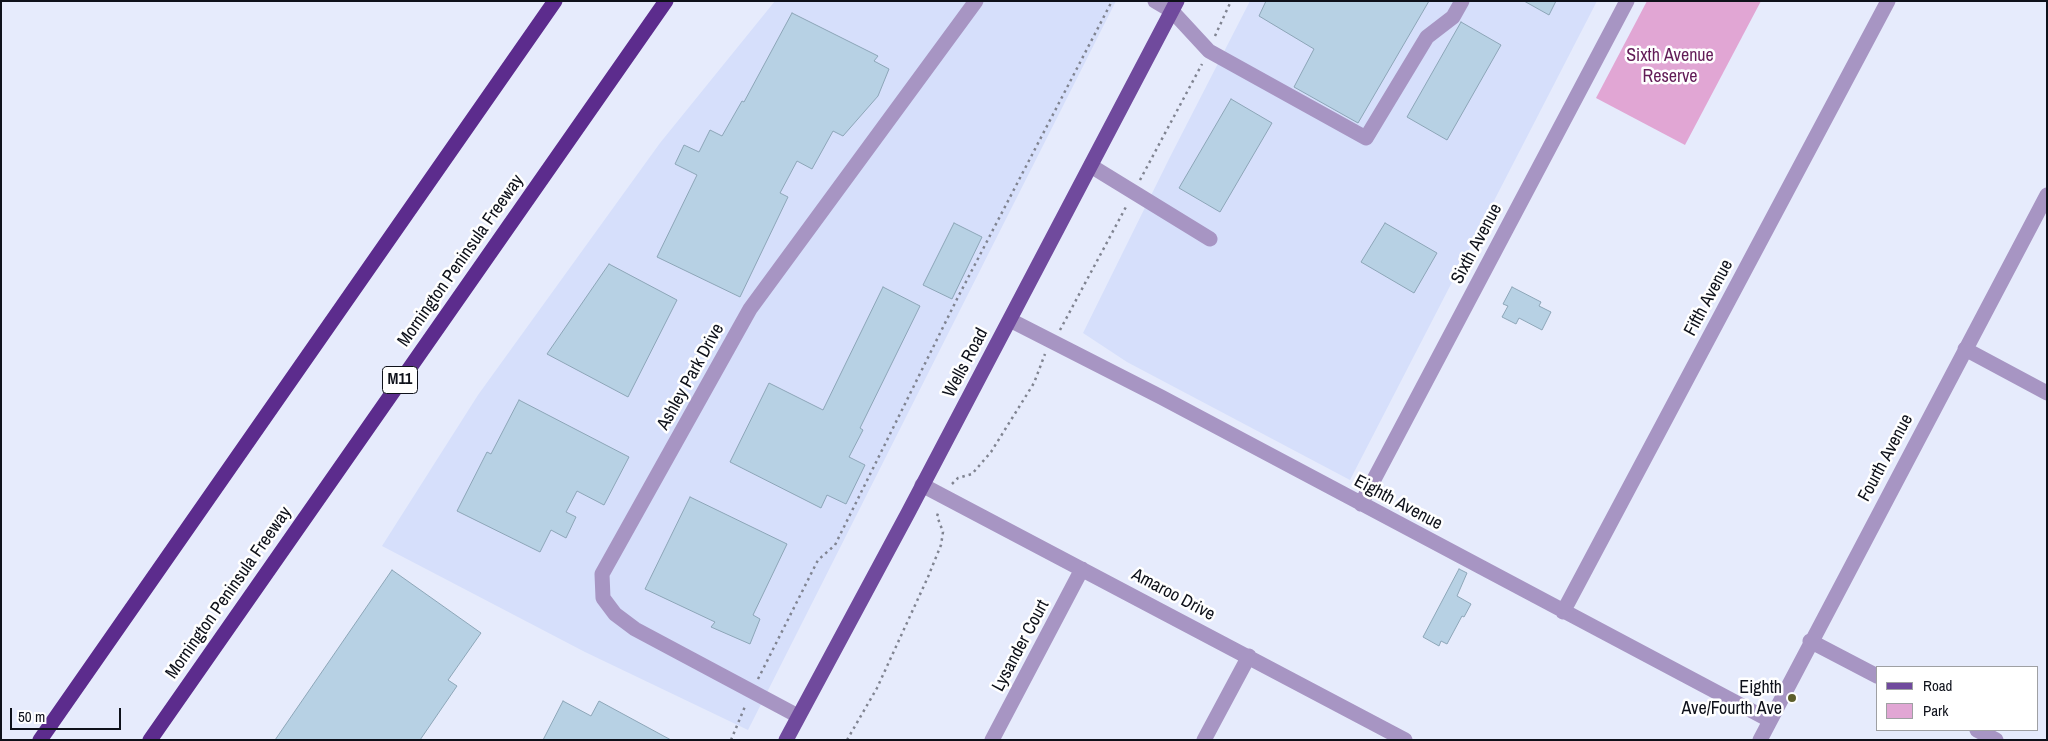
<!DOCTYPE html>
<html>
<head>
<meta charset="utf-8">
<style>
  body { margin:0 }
  #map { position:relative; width:2048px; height:741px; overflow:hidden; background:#e6ebfc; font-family:"Archivo Narrow",sans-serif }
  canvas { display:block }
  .frame { position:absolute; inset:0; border:2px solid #0e111a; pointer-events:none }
  .legend { position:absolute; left:1876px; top:666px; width:162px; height:65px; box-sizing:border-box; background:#fff; border:1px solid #9fa0a3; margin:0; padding:6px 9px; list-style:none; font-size:15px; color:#0e111a }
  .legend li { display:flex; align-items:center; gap:10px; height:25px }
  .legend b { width:25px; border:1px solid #9fa0a3 }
  .scale { position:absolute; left:10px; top:708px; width:111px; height:22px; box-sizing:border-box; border:2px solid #0e111a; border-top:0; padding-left:6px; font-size:15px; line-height:18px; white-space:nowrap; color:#0e111a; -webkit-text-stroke:4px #fff; paint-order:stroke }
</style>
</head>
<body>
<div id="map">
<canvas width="2048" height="741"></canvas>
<div class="frame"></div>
<ul class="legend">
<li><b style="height:6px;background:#704a9d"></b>Road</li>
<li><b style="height:14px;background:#e1a6d4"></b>Park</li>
</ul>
<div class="scale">50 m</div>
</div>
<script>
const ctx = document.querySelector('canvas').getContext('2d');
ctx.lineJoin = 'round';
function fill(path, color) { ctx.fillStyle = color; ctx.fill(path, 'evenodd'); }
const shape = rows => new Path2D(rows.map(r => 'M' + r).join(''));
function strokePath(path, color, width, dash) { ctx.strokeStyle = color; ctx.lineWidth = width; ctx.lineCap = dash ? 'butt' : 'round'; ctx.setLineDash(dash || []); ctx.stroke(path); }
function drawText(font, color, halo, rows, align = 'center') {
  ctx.font = font + ' "Archivo Narrow",sans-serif'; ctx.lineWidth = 5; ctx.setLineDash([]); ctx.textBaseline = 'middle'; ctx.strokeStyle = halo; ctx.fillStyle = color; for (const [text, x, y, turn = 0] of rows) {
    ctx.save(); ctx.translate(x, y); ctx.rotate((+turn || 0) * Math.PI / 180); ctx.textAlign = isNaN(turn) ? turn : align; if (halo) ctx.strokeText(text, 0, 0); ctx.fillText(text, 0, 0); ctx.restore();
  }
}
const built = shape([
  [775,1,1116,1,748,730,585,652,382,546,478,395,660,143],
  [1250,1,1597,1,1350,480,1127,362,1083,333,1170,157]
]);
const green = shape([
  [1647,1,1761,1,1685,145,1596,98]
]);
const building = shape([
  [1266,1,1429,1,1358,123,1294,87,1314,49,1259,16,1266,1],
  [1524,1,1556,1,1549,15,1524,1],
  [792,13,878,56,874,61,889,69,878,96,843,136,833,131,812,169,797,161,780,193,788,197,740,297,657,257,697,175,675,164,684,145,699,152,710,130,722,136,742,101,744,102,792,13],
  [1461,22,1501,45,1447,140,1407,117,1461,22],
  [1231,99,1272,123,1220,212,1179,188,1231,99],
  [954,223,982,237,952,299,923,285,954,223],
  [1385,223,1437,253,1414,293,1361,262,1385,223],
  [609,264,677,300,628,397,547,354,609,264],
  [883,287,920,306,860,428,863,430,849,457,865,465,846,504,827,495,821,508,730,462,769,383,823,410,883,287],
  [1512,287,1541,302,1539,306,1551,312,1542,330,1519,318,1516,324,1502,317,1508,306,1503,304,1512,287],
  [519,400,629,457,604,505,577,491,566,512,576,517,566,538,551,530,540,552,457,511,487,452,491,454,519,400],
  [690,497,787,544,753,615,760,619,750,644,711,627,715,622,645,589,690,497],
  [1459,569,1467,573,1457,596,1471,604,1464,617,1462,616,1447,644,1441,641,1439,646,1423,637,1459,569],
  [392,570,481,633,448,680,457,686,420,740,275,740,392,570],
  [563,701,591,716,599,701,671,740,543,740,563,701]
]);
const path = shape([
  [1215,36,1231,1],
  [1140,180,1202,64],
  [1060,330,1127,205],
  [952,484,958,478,972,474,991,452,1034,383,1045,354],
  [758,679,818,560,835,545,957,299,1112,1],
  [731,740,746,704],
  [847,740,877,688,928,577,941,545,943,532,937,516,939,511]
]);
const minor = shape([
  [1155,1,1172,11,1209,51,1366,138,1427,37,1453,17,1462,1],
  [1091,166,1210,239],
  [1010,320,1161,397,1769,720],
  [1965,349,2047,393],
  [922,485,1405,740],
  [1361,504,1627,1],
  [1563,612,1888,1],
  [1810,641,1877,676],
  [798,716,635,629,615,614,603,598,602,574,750,309,976,1],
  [1977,730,1996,740],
  [992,740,1082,569],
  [1204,740,1249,656],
  [1760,740,2047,195]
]);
const major = shape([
  [786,740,908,513,1177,1]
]);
const highway = shape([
  [40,740,555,1],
  [150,740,666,1]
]);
const markers = [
  [1792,698,5,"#5c5e2b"]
];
const shields = [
  [400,380,35]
];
const shieldNames = [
  ["M11",400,380]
];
const parkNames = [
  ["Sixth Avenue",1670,56],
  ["Reserve",1670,77]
];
const streetNames = [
  ["Sixth Avenue",1477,244,-62],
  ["Mornington Peninsula Freeway",461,261,-55],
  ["Fifth Avenue",1709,298,-62],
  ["Wells Road",966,363,-62],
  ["Ashley Park Drive",691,377,-61],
  ["Fourth Avenue",1886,458,-62],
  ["Eighth Avenue",1398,503,28],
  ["Mornington Peninsula Freeway",229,593,-55],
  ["Amaroo Drive",1173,595,28],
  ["Lysander Court",1021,646,-62]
];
const poiNames = [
  ["Eighth",1782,688],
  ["Ave/Fourth Ave",1782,709]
];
fill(built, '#d6dffb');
fill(green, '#e1a6d4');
fill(building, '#b7d1e4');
strokePath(building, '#8da6b8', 1);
strokePath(path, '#808491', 2.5, [2.5, 4]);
strokePath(minor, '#a795c3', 15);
strokePath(major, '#704a9d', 15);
strokePath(highway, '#5c2c8d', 15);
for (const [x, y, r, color] of markers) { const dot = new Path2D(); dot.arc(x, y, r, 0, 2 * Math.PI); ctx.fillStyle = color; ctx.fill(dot); strokePath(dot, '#fff', 2); }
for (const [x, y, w] of shields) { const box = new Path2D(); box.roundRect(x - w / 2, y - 13.5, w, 27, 4); ctx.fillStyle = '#fff'; ctx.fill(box); strokePath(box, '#0e111a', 1); }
drawText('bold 16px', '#0e111a', null, shieldNames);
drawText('18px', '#621c57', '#fff', parkNames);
drawText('18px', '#0e111a', '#fff', streetNames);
drawText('18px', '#0e111a', '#fff', poiNames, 'right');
</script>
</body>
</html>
